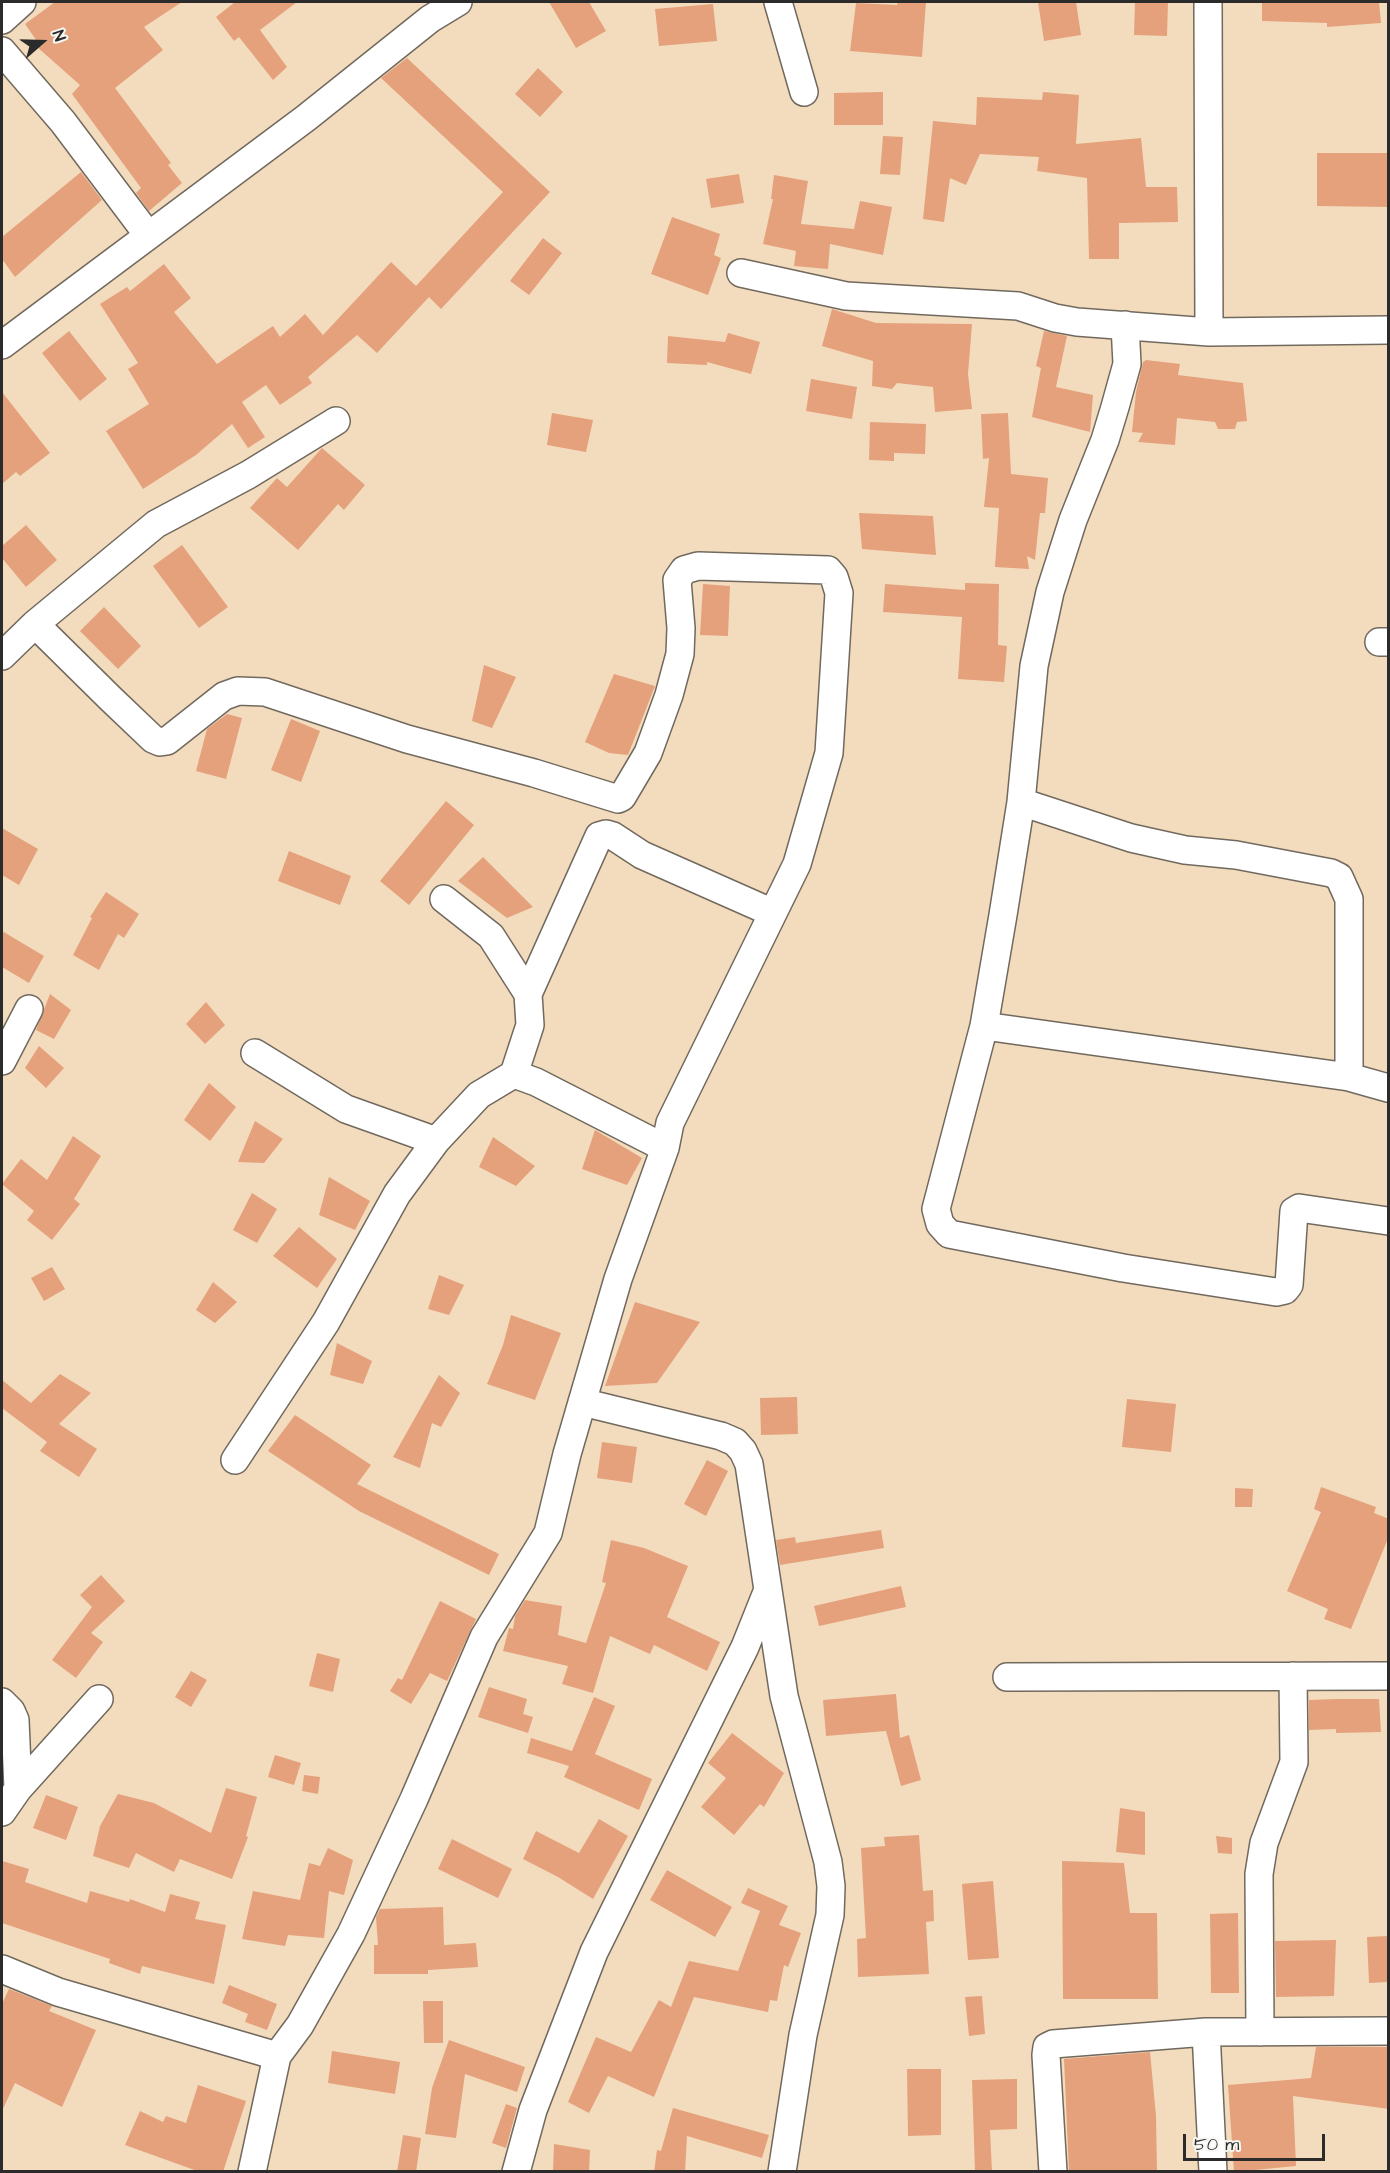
<!DOCTYPE html>
<html>
<head>
<meta charset="utf-8">
<style>
  body { margin:0 }
  #map { position:relative; width:1390px; height:2173px; overflow:hidden; background:#f3dcbd; font-family:"Architects Daughter",sans-serif }
  canvas { display:block }
  .frame { position:absolute; inset:0; border:3px solid #2b2b2b; pointer-events:none }
  .north { position:absolute; left:12px; top:12px; width:60px; height:60px; -webkit-text-stroke:4px #f6f6f2; paint-order:stroke; rotate:70deg; font-size:16px; font-weight:700; line-height:24px; text-align:center; color:#2b2b2b }
  .north::after { content:''; display:block; margin:auto; width:21px; height:27px; background:#2b2b2b; clip-path:polygon(50% 0,100% 100%,50% 72%,0 100%) }
  .scale { position:absolute; left:1183px; top:2134px; width:142px; height:27px; box-sizing:border-box; border:3px solid #2b2b2b; border-top:0; padding-left:8px; font-size:18px; line-height:21px; white-space:nowrap; color:#2b2b2b; -webkit-text-stroke:4px #f6f6f2; paint-order:stroke }
</style>
</head>
<body>
<div id="map">
<canvas width="1390" height="2173"></canvas>
<div class="frame"></div>
<div class="north">N</div>
<div class="scale">50 m</div>
</div>
<script>
const ctx = document.querySelector('canvas').getContext('2d');
ctx.lineJoin = 'round';
function fill(path, color) { ctx.fillStyle = color; ctx.fill(path, 'evenodd'); }
const shape = rows => new Path2D(rows.map(r => 'M' + r).join(''));
function strokePath(path, color, width, dash) { ctx.strokeStyle = color; ctx.lineWidth = width; ctx.lineCap = dash ? 'butt' : 'round'; ctx.setLineDash(dash || []); ctx.stroke(path); }
const building = shape([
  [55,2,182,2,144,27,163,50,115,88,171,163,168,165,182,183,149,211,136,193,141,188,72,94,80,85,37,47,39,44,25,24],
  [235,2,297,2,260,30,287,67,273,80,239,37,234,41,216,17],
  [549,2,589,2,606,31,576,48],
  [898,2,926,2,922,57,850,51,856,3,897,5],
  [1038,2,1076,2,1081,35,1044,41],
  [1135,2,1168,2,1167,36,1134,35],
  [1262,2,1379,2,1381,23,1327,27,1327,23,1262,21],
  [713,4,717,41,659,46,655,9],
  [407,58,550,192,441,309,429,297,377,353,357,335,308,377,312,383,280,405,266,385,242,402,265,437,248,448,232,424,196,455,143,489,106,431,149,404,128,369,138,363,100,304,127,287,130,291,164,264,191,298,174,312,217,364,273,326,280,337,305,314,323,335,391,262,416,286,503,192,381,78],
  [538,68,563,92,540,117,515,94],
  [883,92,883,125,834,125,834,93],
  [1043,92,1079,95,1076,144,1141,138,1146,187,1177,187,1178,222,1119,223,1119,259,1089,259,1087,178,1037,171,1039,157,980,154,966,185,950,178,944,222,923,219,933,121,976,125,977,97,1042,100],
  [883,136,903,137,900,175,880,174],
  [1317,153,1389,153,1389,207,1317,206],
  [81,172,102,200,15,277,2,259,2,237],
  [739,174,744,203,711,208,706,179],
  [774,175,808,181,801,224,854,229,860,201,892,207,883,255,830,244,828,269,794,266,796,251,763,244,773,199,771,199],
  [672,217,720,234,714,255,721,258,708,295,651,274],
  [543,238,562,253,529,295,510,281],
  [832,309,876,323,972,324,968,374,972,409,935,412,933,387,897,383,892,389,872,386,873,361,822,346],
  [69,331,107,379,80,401,42,353],
  [1044,331,1067,336,1056,387,1093,395,1090,432,1032,417,1041,368,1036,366],
  [728,333,760,342,751,374,707,362,707,365,667,363,668,336,725,342],
  [1146,360,1180,364,1178,375,1243,383,1247,421,1237,422,1235,429,1218,429,1215,422,1177,418,1175,445,1138,442,1143,433,1132,432,1136,392,1143,362],
  [811,379,857,387,852,419,806,411],
  [2,392,50,453,20,476,16,472,2,484],
  [552,413,593,420,586,452,547,445],
  [1008,413,1011,474,1048,478,1045,513,1040,513,1035,560,1027,556,1029,569,995,567,999,508,984,507,989,458,983,459,981,414],
  [870,422,926,424,925,454,894,453,894,461,869,460],
  [322,448,365,485,344,510,338,504,298,550,250,508,277,478,287,487],
  [859,513,933,516,936,555,862,549],
  [26,525,57,560,26,587,2,558,2,546],
  [182,545,228,607,199,628,153,566],
  [965,583,999,584,998,645,1007,646,1004,682,958,679,962,617,883,612,885,584,965,590],
  [703,584,730,586,728,636,700,635],
  [104,607,141,646,118,669,80,631],
  [484,665,516,677,492,728,472,721],
  [614,674,655,686,628,755,609,753,585,742],
  [227,714,242,718,226,779,196,771,207,729],
  [291,719,320,731,301,782,271,770],
  [446,801,474,825,409,905,380,881],
  [2,828,38,849,19,885,2,875],
  [289,851,351,876,340,905,278,881],
  [483,857,533,907,507,918,458,881],
  [106,892,139,914,124,938,118,934,99,970,73,955,92,918,90,917],
  [2,931,44,956,29,983,2,967],
  [50,994,71,1010,54,1039,36,1030],
  [206,1002,225,1025,205,1044,186,1024],
  [39,1046,64,1068,46,1088,25,1068],
  [209,1083,236,1107,210,1141,184,1120],
  [255,1121,283,1139,264,1163,238,1162],
  [595,1130,642,1158,627,1185,582,1169],
  [73,1136,101,1156,74,1199,80,1204,52,1240,27,1220,34,1211,2,1184,21,1159,47,1180],
  [493,1137,535,1166,516,1186,479,1167],
  [329,1177,370,1201,355,1230,319,1215],
  [252,1193,277,1209,257,1243,233,1230],
  [299,1227,337,1259,317,1288,273,1256],
  [52,1267,65,1289,44,1301,31,1278],
  [439,1275,464,1285,449,1315,428,1309],
  [213,1282,237,1302,215,1323,196,1310],
  [635,1302,700,1322,657,1383,605,1386],
  [511,1315,561,1333,535,1400,487,1384,503,1345],
  [337,1343,372,1361,363,1384,330,1375],
  [60,1374,91,1393,59,1424,97,1449,79,1477,40,1451,47,1442,2,1408,2,1380,31,1403],
  [439,1375,460,1393,441,1427,432,1423,420,1468,393,1457],
  [797,1397,798,1434,761,1435,760,1398],
  [1127,1399,1176,1404,1171,1452,1122,1447],
  [295,1415,371,1465,357,1484,499,1554,489,1575,359,1511,268,1451],
  [602,1442,637,1447,632,1483,597,1478],
  [707,1460,728,1471,706,1516,684,1504],
  [1321,1487,1376,1507,1374,1513,1389,1519,1389,1536,1351,1629,1324,1619,1328,1609,1287,1591,1321,1512,1314,1509],
  [1235,1488,1253,1489,1252,1507,1235,1507],
  [881,1530,884,1548,780,1565,776,1540,795,1537,796,1543],
  [611,1540,644,1548,688,1566,667,1617,720,1642,707,1671,654,1645,650,1654,610,1636,593,1693,562,1684,568,1666,503,1651,509,1628,513,1629,515,1616,525,1600,562,1606,558,1635,586,1643,606,1583,602,1582],
  [101,1575,125,1601,91,1633,103,1642,76,1678,52,1660,92,1607,80,1595],
  [901,1586,906,1607,819,1626,814,1606],
  [440,1601,476,1619,447,1681,430,1673,411,1704,390,1691,398,1678,402,1680],
  [317,1653,340,1659,333,1692,309,1686],
  [191,1671,207,1680,191,1707,175,1697],
  [489,1687,527,1699,523,1714,533,1717,528,1733,478,1717],
  [896,1694,900,1738,909,1735,921,1780,901,1786,886,1731,826,1736,823,1700],
  [594,1697,615,1706,595,1754,652,1779,639,1810,564,1777,569,1766,527,1753,531,1738,572,1751],
  [1336,1699,1379,1699,1381,1732,1336,1733,1336,1729,1309,1730,1309,1700],
  [732,1733,784,1773,764,1807,760,1804,734,1835,701,1807,726,1778,708,1763],
  [275,1755,301,1763,294,1785,268,1777],
  [304,1775,320,1777,318,1794,302,1791],
  [226,1788,257,1797,246,1836,248,1837,232,1879,180,1859,174,1872,136,1853,129,1868,93,1856,100,1826,118,1794,154,1803,211,1833],
  [46,1795,78,1807,66,1840,33,1828],
  [1120,1808,1145,1812,1145,1855,1116,1852],
  [599,1819,628,1836,593,1899,558,1877,523,1859,536,1831,579,1853],
  [919,1835,923,1891,933,1890,934,1921,926,1922,929,1974,858,1977,857,1939,866,1938,861,1848,885,1846,884,1837],
  [1216,1836,1232,1838,1232,1854,1218,1853],
  [452,1839,512,1869,498,1898,438,1869],
  [328,1848,353,1860,344,1895,329,1891,324,1938,288,1935,285,1946,242,1939,253,1891,300,1900,309,1863,320,1866],
  [2,1861,29,1869,25,1882,87,1903,90,1891,129,1902,130,1899,165,1912,170,1894,200,1902,195,1919,226,1925,214,1984,142,1966,140,1974,109,1963,110,1959,2,1923],
  [1062,1861,1124,1863,1130,1913,1157,1913,1158,1999,1063,1999],
  [667,1870,732,1907,715,1937,650,1900],
  [993,1881,999,1958,968,1960,962,1884],
  [748,1888,788,1906,779,1925,801,1933,788,1967,784,1965,777,2001,770,2000,768,2012,694,1997,654,2097,608,2076,589,2113,568,2102,596,2037,631,2052,659,2000,671,2007,689,1961,738,1971,760,1911,741,1903],
  [443,1907,444,1945,476,1943,478,1967,428,1970,428,1974,374,1974,374,1945,378,1945,376,1917,380,1909],
  [1238,1913,1239,1993,1211,1993,1210,1914],
  [1389,1936,1389,1982,1369,1983,1367,1937],
  [1336,1940,1334,1996,1276,1997,1275,1941],
  [229,1985,277,2004,267,2030,245,2022,248,2014,222,2003],
  [9,1989,52,2006,49,2011,96,2030,62,2107,15,2083,2,2111,2,2004],
  [982,1996,985,2034,969,2036,965,1997],
  [423,2001,443,2001,443,2043,424,2043],
  [449,2040,525,2067,517,2092,465,2074,456,2138,425,2134,432,2088],
  [1316,2047,1389,2047,1389,2109,1293,2096,1296,2166,1234,2172,1228,2085,1311,2078],
  [332,2051,400,2062,395,2094,328,2083],
  [1150,2052,1156,2116,1157,2172,1069,2172,1064,2059],
  [907,2069,941,2069,941,2135,908,2136],
  [1017,2079,1017,2129,990,2130,992,2172,975,2172,972,2080],
  [198,2085,246,2101,223,2172,200,2172,125,2145,140,2111,163,2122,166,2116,186,2123],
  [506,2104,517,2108,506,2148,492,2143],
  [673,2108,769,2135,762,2158,687,2136,685,2172,654,2172,657,2150,661,2151],
  [403,2135,421,2138,416,2172,397,2172],
  [554,2144,590,2150,589,2172,553,2172]
]);
const minor = shape([
  [778,2,804,92],
  [1208,2,1209,332],
  [2,20,22,2],
  [2,51,63,122,148,235],
  [741,273,846,296,1018,306,1055,318,1077,322,1209,332,1388,330],
  [1125,325,1127,364,1115,407,1105,440,1073,520,1050,592,1034,666,1021,802,1003,915,984,1026,936,1209,940,1224,949,1234,1123,1268,1276,1292,1285,1290,1289,1285,1294,1211,1299,1208,1388,1221],
  [2,345,306,118,430,19,458,2],
  [35,624,111,699,153,739,160,742,167,741,224,696,238,691,265,692,407,739,534,773,618,799,622,797,648,753,669,695,680,654,681,628,677,580,684,570,698,566,828,570,834,577,839,593,829,753,797,864,670,1123,665,1148,618,1279,567,1454,548,1533,484,1637,414,1799,351,1934,300,2025,277,2056,252,2172],
  [1379,642,1388,642],
  [2,656,35,624,156,524,248,475,336,421],
  [1021,802,1131,838,1185,850,1236,855,1331,873,1339,877,1349,899,1349,1077],
  [444,899,491,936,528,994,530,1025,514,1074],
  [528,994,599,836,606,834,613,836,642,855,773,913],
  [984,1026,1349,1077,1388,1088],
  [255,1053,346,1109,436,1141],
  [2,1061,29,1009],
  [582,1402,721,1436,735,1442,743,1451,749,1464,784,1696,828,1862,831,1886,830,1915,803,2035,782,2172],
  [235,1460,326,1322,397,1194,436,1141,479,1095,514,1074,536,1082,665,1148],
  [1007,1677,1388,1676],
  [2,1702,11,1711,15,1720,18,1789],
  [2,1812,18,1789,99,1699],
  [2,1969,58,1992,277,2056],
  [1206,2032,1213,2172],
  [1260,2032,1259,1874,1264,1843,1294,1762,1293,1676],
  [516,2172,533,2110,594,1952,745,1647,767,1592],
  [1053,2172,1046,2055,1047,2047,1053,2044,1206,2032,1388,2031]
]);
fill(building, '#e4a17c');
strokePath(minor, '#71695e', 30);
strokePath(minor, '#fff', 27);
</script>
</body>
</html>
